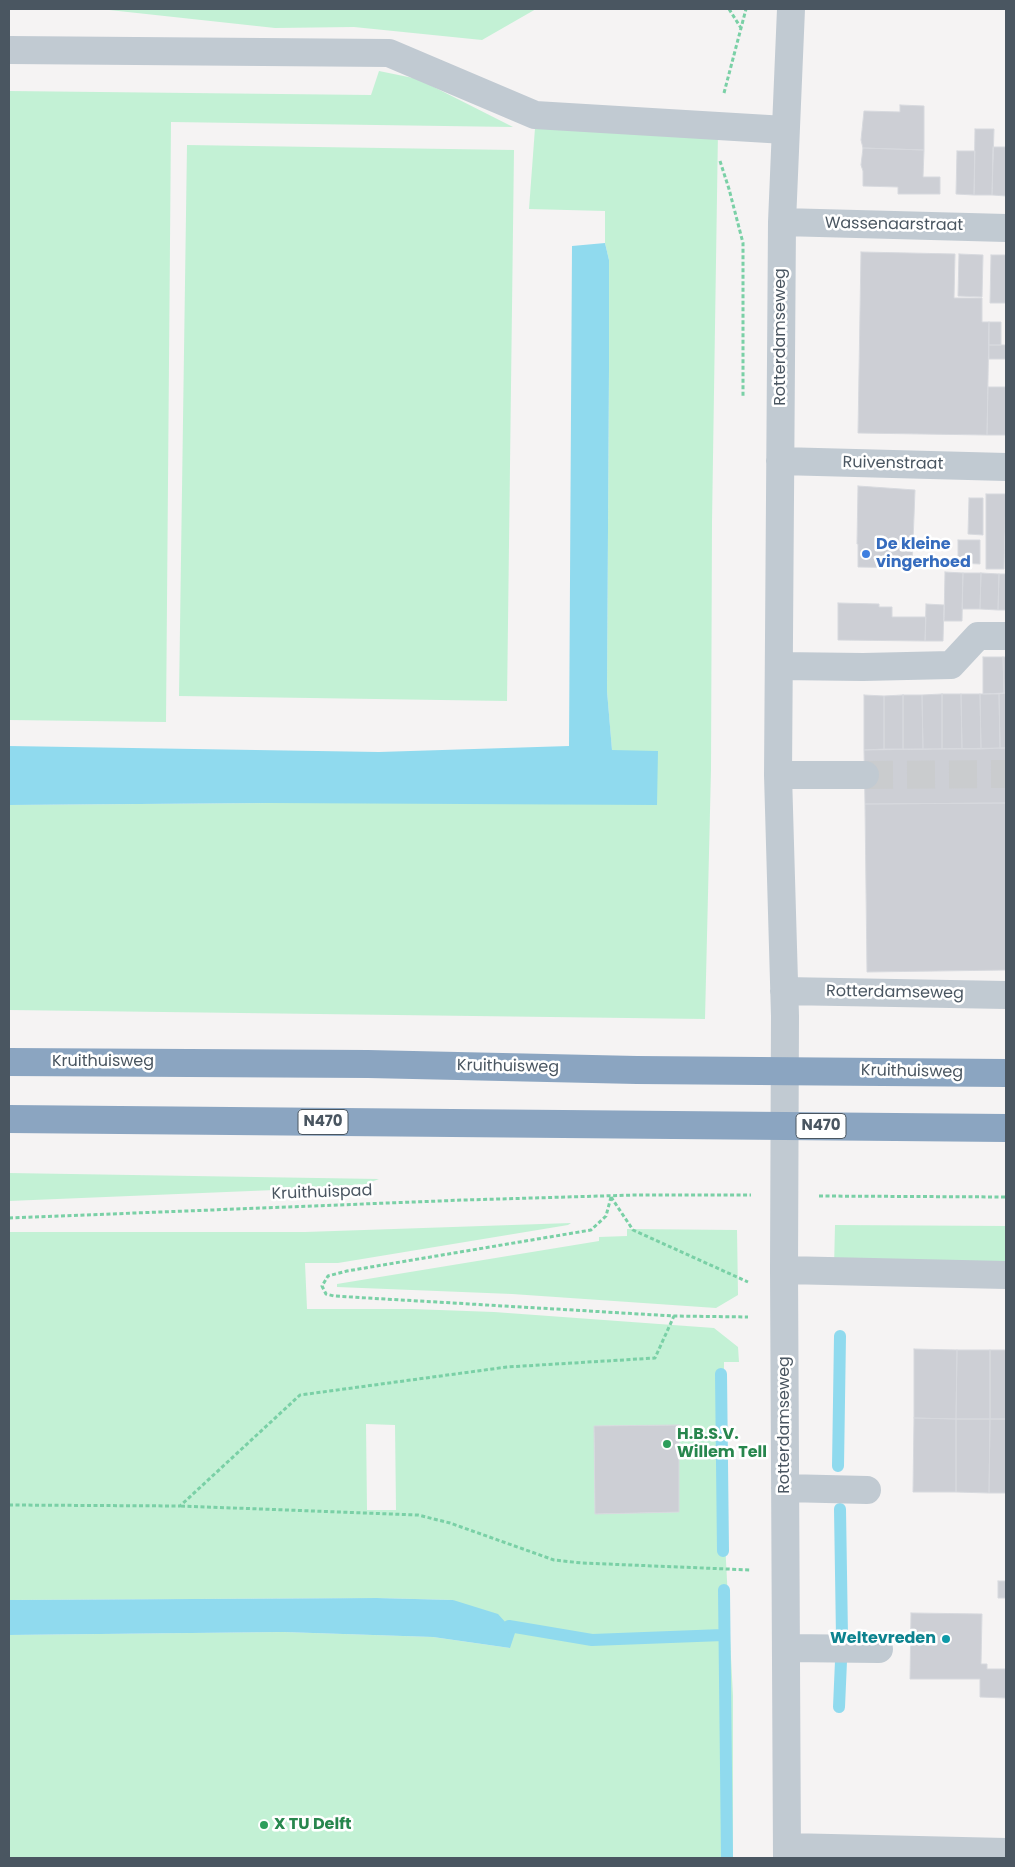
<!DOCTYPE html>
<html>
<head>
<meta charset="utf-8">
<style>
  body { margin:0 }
  #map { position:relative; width:1015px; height:1867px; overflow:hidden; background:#f5f3f3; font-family:Poppins,sans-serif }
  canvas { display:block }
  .frame { position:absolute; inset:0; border:10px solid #4a5661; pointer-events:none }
</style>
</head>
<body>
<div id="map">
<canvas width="1015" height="1867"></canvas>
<div class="frame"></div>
</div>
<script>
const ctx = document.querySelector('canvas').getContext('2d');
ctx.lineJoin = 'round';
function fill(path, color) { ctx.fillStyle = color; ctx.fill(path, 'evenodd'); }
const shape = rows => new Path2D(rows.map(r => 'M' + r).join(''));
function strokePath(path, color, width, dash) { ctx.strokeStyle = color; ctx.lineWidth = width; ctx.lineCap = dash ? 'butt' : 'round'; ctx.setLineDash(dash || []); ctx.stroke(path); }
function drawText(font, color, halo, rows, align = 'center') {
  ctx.font = font + ' Poppins,sans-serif'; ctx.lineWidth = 5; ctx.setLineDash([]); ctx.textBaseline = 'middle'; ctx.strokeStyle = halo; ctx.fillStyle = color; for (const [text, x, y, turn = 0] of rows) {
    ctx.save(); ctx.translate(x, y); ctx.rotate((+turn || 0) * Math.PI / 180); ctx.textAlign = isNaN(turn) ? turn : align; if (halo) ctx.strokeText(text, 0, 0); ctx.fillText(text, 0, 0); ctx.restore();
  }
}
const green = shape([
  [100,9,536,9,482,40,354,27,275,28],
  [379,71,418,79,513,127,171,122,166,722,9,720,9,91,371,95],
  [535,128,718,131,712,522,711,770,705,1019,9,1010,9,805,269,803,612,751,607,691,609,369,609,260,605,243,605,211,529,209],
  [187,145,514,150,507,701,179,696],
  [9,1173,379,1179,366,1184,299,1189,9,1201],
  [571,1223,568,1225,338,1263,305,1263,307,1309,412,1309,494,1312,714,1328,738,1347,739,1362,724,1362,723,1503,733,1696,733,1858,9,1858,9,1635,283,1632,433,1637,510,1648,453,1600,377,1598,9,1600,9,1232,305,1232],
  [366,1424,395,1425,396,1510,367,1510],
  [678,1425,679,1512,595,1514,594,1426],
  [835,1225,1006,1226,1006,1269,834,1268],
  [627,1229,737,1230,738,1295,716,1308,512,1294,337,1287,337,1284,599,1241,599,1237,627,1236]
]);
const water = shape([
  [605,243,609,260,609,369,607,691,612,750,658,751,657,805,269,803,9,805,9,746,379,752,569,746,572,246],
  [377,1598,453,1600,498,1614,515,1633,510,1648,433,1637,283,1632,9,1635,9,1600]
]);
const stream = shape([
  [721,1374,723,1551],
  [838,1466,840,1336],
  [840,1509,842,1637],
  [724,1590,727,1858],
  [509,1626,592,1640,723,1635],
  [839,1707,841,1661]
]);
const building = shape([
  [900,105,924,106,924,150,863,148,861,140,864,111,900,112,900,105],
  [975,129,994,129,992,195,974,195,975,129],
  [993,147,1006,147,1006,196,992,195,993,147],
  [863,148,924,150,923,177,940,177,940,194,898,194,898,187,863,186,863,171,861,165,863,148],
  [957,151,975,151,974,195,956,194,957,151],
  [861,252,955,254,954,298,982,298,982,322,989,322,987,435,858,433,861,252],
  [959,254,983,255,982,297,958,296,959,254],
  [991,255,1006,255,1006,303,990,303,991,255],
  [989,322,1001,322,1001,345,989,345,989,322],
  [989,345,1006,345,1006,359,989,359,989,345],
  [988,387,1006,387,1006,435,987,435,988,387],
  [858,486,915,490,912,568,858,567,858,544,857,544,858,486],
  [986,494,1006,494,1004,569,986,569,986,494],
  [969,498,983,498,983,535,968,534,969,498],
  [958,540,980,540,980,564,958,563,958,540],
  [945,572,963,573,962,621,944,621,945,572],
  [963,573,981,573,980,609,962,609,963,573],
  [981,573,999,574,998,610,980,609,981,573],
  [999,574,1006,574,1006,610,998,610,999,574],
  [838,603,879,604,879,607,892,607,892,617,926,617,925,641,838,640,838,603],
  [926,604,944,605,943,641,925,641,926,604],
  [983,657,1003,657,1004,693,983,694,983,657],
  [1003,657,1006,657,1006,693,1004,693,1003,657],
  [1004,693,1006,693,1006,748,1000,748,999,694,1004,693],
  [942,694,961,694,962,749,942,749,942,694],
  [942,694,942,749,923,749,922,695,942,694],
  [961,694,980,694,981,749,962,749,961,694],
  [980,694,999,694,1000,748,981,749,980,694],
  [864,695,884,696,884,749,864,750,864,695],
  [903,695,903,749,884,749,884,696,903,695],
  [903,695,922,695,923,749,903,749,903,695],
  [1006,748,1006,803,865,804,864,750,1006,748],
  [1006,803,1006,970,867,972,865,804,1006,803],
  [914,1349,957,1350,956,1419,914,1418,914,1349],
  [957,1350,990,1350,990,1419,956,1419,957,1350],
  [990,1350,1006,1350,1006,1419,990,1419,990,1350],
  [914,1418,956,1419,956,1492,913,1492,914,1418],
  [956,1419,990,1419,989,1493,956,1492,956,1419],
  [990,1419,1006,1419,1006,1493,989,1493,990,1419],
  [679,1425,679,1512,595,1514,594,1426,679,1425],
  [998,1581,1006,1581,1006,1598,998,1598,998,1581],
  [911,1613,982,1614,981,1664,987,1664,987,1669,1006,1669,1006,1698,980,1697,980,1679,910,1679,911,1613]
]);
const minorTunnel = shape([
  [865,775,1006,774]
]);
const path = shape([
  [729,9,741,28],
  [724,93,746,9],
  [720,161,729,189,743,243,743,397],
  [819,1196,1006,1197],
  [611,1197,606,1216,591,1230,347,1271,328,1276,322,1286,326,1294,334,1296,674,1316,748,1317],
  [611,1197,633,1230,748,1282],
  [9,1218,464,1200,636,1195,751,1195],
  [9,1505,180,1506,300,1395,507,1367,655,1358,674,1316],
  [181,1506,418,1515,450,1523,554,1560,582,1563,751,1570]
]);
const minor = shape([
  [9,50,389,53,535,115,785,130],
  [782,222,1006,228],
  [780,461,1006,467],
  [779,666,863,667,951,665,978,636,1006,636],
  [778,775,865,775],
  [784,991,1006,995],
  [784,1270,1006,1275],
  [785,1488,867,1490],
  [787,1648,879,1649],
  [787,1847,1006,1852],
  [787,1858,784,1270,785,1016,778,775,782,222,791,9]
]);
const highway = shape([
  [9,1062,368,1064,637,1070,1006,1073],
  [9,1119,1006,1128]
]);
const markers = [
  [866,554,5,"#3f7fe0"],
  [667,1444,5,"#2e9e5b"],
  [946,1639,5,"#0f9aa8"],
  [264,1825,5,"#2e9e5b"]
];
const shields = [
  [323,1122,50],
  [821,1126,50]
];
const shieldNames = [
  ["N470",323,1122],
  ["N470",821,1126]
];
const streetNames = [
  ["Wassenaarstraat",894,225,1],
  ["Rotterdamseweg",781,337,-90],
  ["Ruivenstraat",893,464,1],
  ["Rotterdamseweg",895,993,1],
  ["Kruithuisweg",103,1062],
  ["Kruithuisweg",508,1067,1],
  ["Kruithuisweg",912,1072,1],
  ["Kruithuispad",322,1193,-2],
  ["Rotterdamseweg",785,1425,-90]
];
const shopNames = [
  ["De kleine",876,545],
  ["vingerhoed",876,563]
];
const leisureNames = [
  ["H.B.S.V.",677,1435],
  ["Willem Tell",677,1453],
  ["X TU Delft",274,1825]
];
const cultureNames = [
  ["Weltevreden",936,1639]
];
fill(green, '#c3f1d5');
fill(water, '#90daee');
strokePath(stream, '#90daee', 12);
fill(building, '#cdcfd5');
strokePath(building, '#d7d9de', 1);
strokePath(minorTunnel, '#caccce', 28, [28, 14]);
strokePath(path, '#7ad0a6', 3, [4, 2.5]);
strokePath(minor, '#c1cad2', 28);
strokePath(highway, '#8ba5c1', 28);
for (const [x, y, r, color] of markers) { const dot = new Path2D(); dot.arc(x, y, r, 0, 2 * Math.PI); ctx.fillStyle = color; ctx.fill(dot); strokePath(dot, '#fff', 2); }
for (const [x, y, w] of shields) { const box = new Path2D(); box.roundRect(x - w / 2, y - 12.5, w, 25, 4); ctx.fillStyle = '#fff'; ctx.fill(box); strokePath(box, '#4a5661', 1); }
drawText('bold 15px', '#4a5661', null, shieldNames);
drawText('16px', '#4a5661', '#fff', streetNames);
drawText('bold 16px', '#366cbe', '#fff', shopNames, 'left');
drawText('bold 16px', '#27864d', '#fff', leisureNames, 'left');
drawText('bold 16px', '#0d838f', '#fff', cultureNames, 'right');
</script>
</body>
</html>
